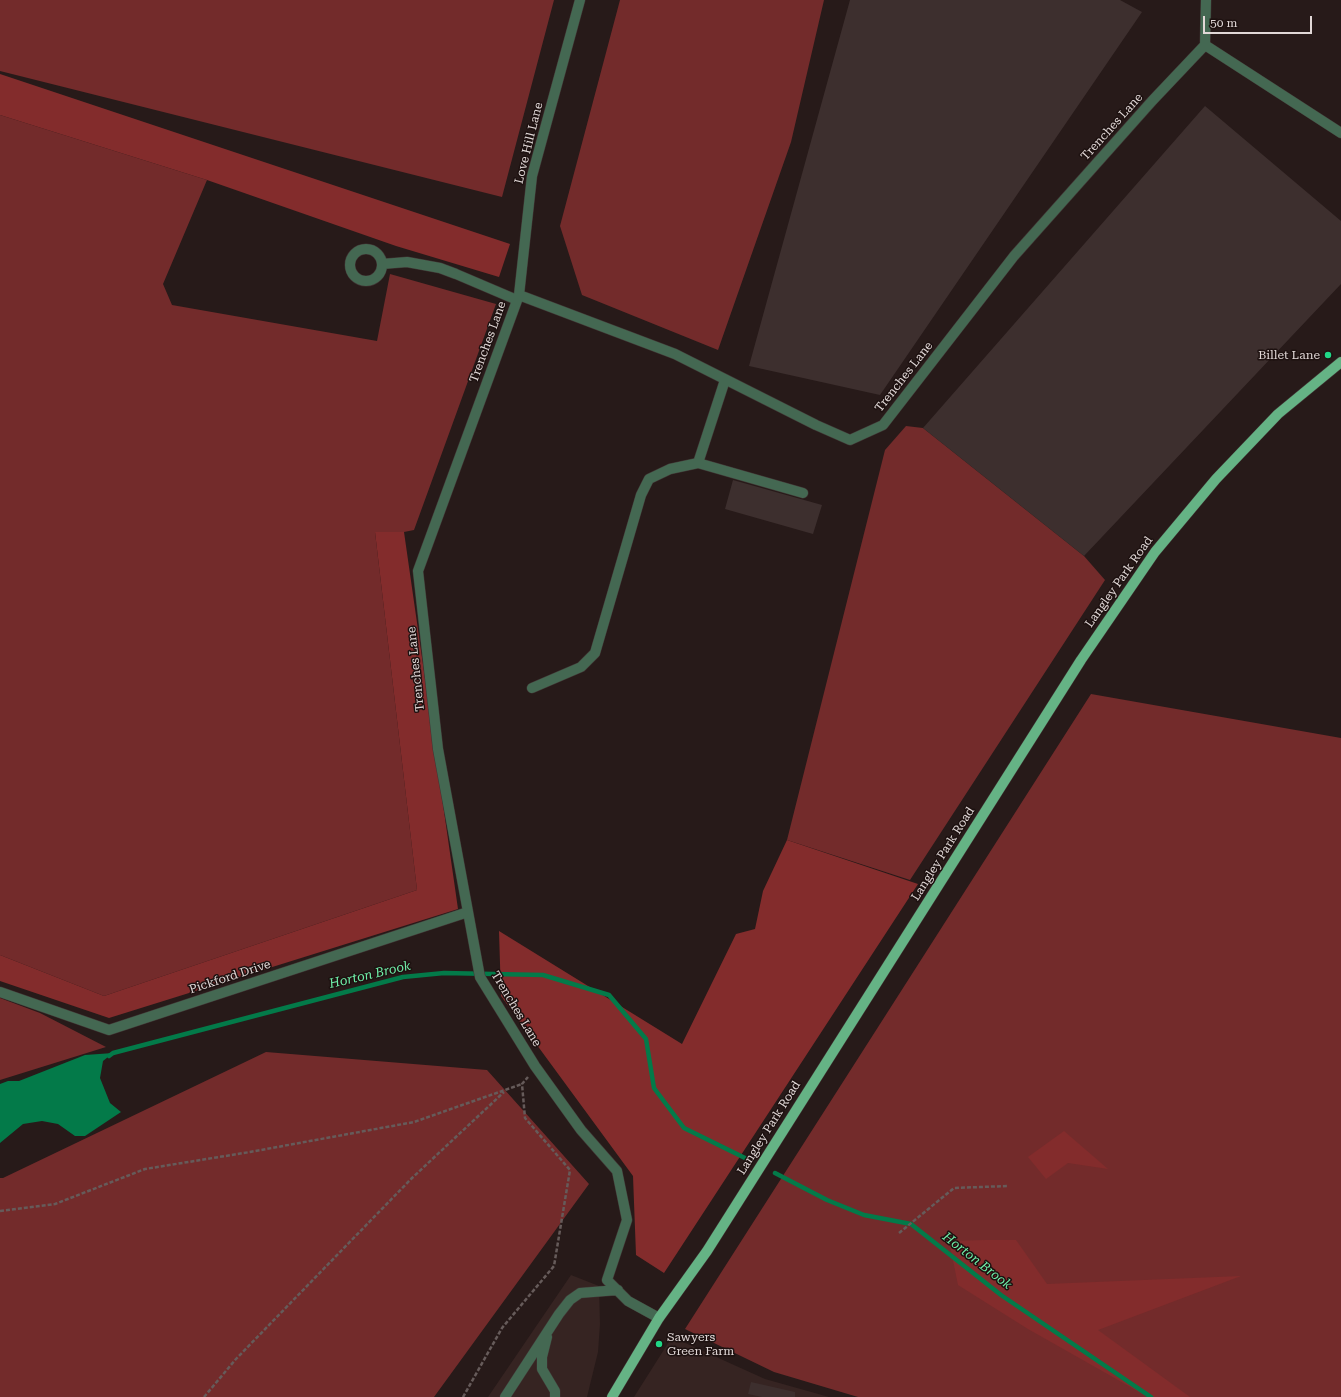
<!DOCTYPE html>
<html>
<head>
<meta charset="utf-8">
<style>
  body { margin:0 }
  #map { position:relative; width:1341px; height:1397px; overflow:hidden; background:#271a19; font-family:"Roboto Serif",serif }
  canvas { display:block }
  .scale { position:absolute; left:1203px; top:16px; width:109px; height:18px; box-sizing:border-box; border:2px solid #e1d8d7; border-top:0; padding-left:5px; font-size:12px; line-height:14px; white-space:nowrap; color:#e1d8d7; -webkit-text-stroke:3px #1d1110; paint-order:stroke }
</style>
</head>
<body>
<div id="map">
<canvas width="1341" height="1397"></canvas>
<div class="scale">50 m</div>
</div>
<script>
const ctx = document.querySelector('canvas').getContext('2d');
ctx.lineJoin = 'round';
function fill(path, color) { ctx.fillStyle = color; ctx.fill(path, 'evenodd'); }
const shape = rows => new Path2D(rows.map(r => 'M' + r).join(''));
function strokePath(path, color, width, dash) { ctx.strokeStyle = color; ctx.lineWidth = width; ctx.lineCap = dash ? 'butt' : 'round'; ctx.setLineDash(dash || []); ctx.stroke(path); }
function drawText(font, color, halo, rows, align = 'center') {
  ctx.font = font + ' "Roboto Serif",serif'; ctx.lineWidth = 3; ctx.setLineDash([]); ctx.textBaseline = 'middle'; ctx.strokeStyle = halo; ctx.fillStyle = color; for (const [text, x, y, turn = 0] of rows) {
    ctx.save(); ctx.translate(x, y); ctx.rotate((+turn || 0) * Math.PI / 180); ctx.textAlign = isNaN(turn) ? turn : align; if (halo) ctx.strokeText(text, 0, 0); ctx.fillText(text, 0, 0); ctx.restore();
  }
}
const built = shape([
  [571,1275,599,1286,600,1324,598,1352,587,1397,488,1397],
  [672,1337,765,1379,829,1397,634,1397]
]);
const green = shape([
  [0,0,554,0,502,197,0,71],
  [620,0,824,0,791,142,718,350,582,295,560,226],
  [0,115,207,180,163,284,172,305,377,341,390,274,496,304,414,530,404,532,375,532,417,890,104,996,0,955],
  [906,426,923,428,1084,556,1105,580,910,880,787,840,885,450],
  [1091,694,1341,738,1341,1397,858,1397,774,1372,685,1329],
  [0,998,40,1013,106,1047,0,1080],
  [266,1052,487,1070,589,1184,434,1397,0,1397,0,1178,3,1178]
]);
const forest = shape([
  [0,74,510,244,499,277,396,246,207,180,0,115],
  [375,532,404,532,458,909,109,1018,0,981,0,955,104,996,417,890],
  [787,840,918,884,664,1273,636,1255,633,1176,501,996,499,931,682,1044,736,934,755,929,763,891],
  [1064,1131,1108,1169,1068,1163,1046,1179,1028,1157],
  [985,1240,1016,1240,1047,1284,1241,1276,1098,1330,1190,1397,1148,1397,1028,1329,958,1285,949,1241]
]);
const water = shape([
  [113,1053,103,1061,100,1078,110,1103,121,1112,85,1136,75,1136,58,1124,42,1121,23,1124,0,1143,0,1084,8,1081,19,1081,85,1055]
]);
const stream = shape([
  [109,1056,113,1053,403,977,444,973,543,975,609,995,646,1039,654,1088,684,1128,745,1158],
  [775,1173,827,1200,864,1215,911,1224,1001,1295,1151,1397]
]);
const building = shape([
  [850,0,1120,0,1142,12,880,395,749,366],
  [1205,106,1341,221,1341,284,1084,556,923,428],
  [733,480,822,505,813,534,725,509],
  [751,1382,795,1392,795,1397,762,1397,748,1394]
]);
const path = shape([
  [0,1211,55,1204,145,1169,250,1152,414,1122,522,1084],
  [899,1233,954,1188,1007,1186],
  [204,1397,236,1359,411,1179,504,1092],
  [463,1397,502,1328,554,1266,570,1170,525,1118,522,1084,528,1077]
]);
const minor = shape([
  [580,0,532,176,519,295,418,571,438,749,480,977,535,1066,581,1130,617,1171,627,1220,607,1280,628,1301,659,1318],
  [1205,45,1341,133],
  [1205,45,1206,0],
  '350 265a16 16 0 1 1 32 0a16 16 0 1 1-32 0Z',
  [382,264,407,262,440,268,456,274,517,300],
  [519,295,675,354,816,425,850,440,883,425,1014,256,1152,101,1205,45],
  [725,380,698,463,803,493],
  [532,688,581,667,595,653,641,495,649,479,670,469,698,463],
  [0,992,109,1030,468,912],
  [547,1337,542,1357,542,1369,555,1391,555,1397],
  [505,1397,559,1314,570,1300,580,1293,618,1290]
]);
const major = shape([
  [612,1397,659,1318,707,1251,1081,660,1155,552,1216,479,1278,414,1341,362]
]);
const markers = [
  [1328,355,4,"#20d887"],
  [659,1344,4,"#20d887"]
];
const streetNames = [
  ["Trenches Lane",1112,127,-48],
  ["Love Hill Lane",529,143,-76],
  ["Trenches Lane",488,342,-70],
  ["Trenches Lane",904,377,-52],
  ["Langley Park Road",1119,582,-55],
  ["Trenches Lane",416,669,-96],
  ["Langley Park Road",943,854,-58],
  ["Pickford Drive",230,977,-18],
  ["Trenches Lane",516,1009,59],
  ["Langley Park Road",769,1128,-58]
];
const poiNames = [
  ["Billet Lane",1320,355],
  ["Sawyers",667,1337,"left"],
  ["Green Farm",667,1351,"left"]
];
const waterNames = [
  ["Horton Brook",370,975,-13],
  ["Horton Brook",977,1261,38]
];
fill(built, '#362422');
fill(green, '#732b2b');
fill(forest, '#832c2c');
fill(water, '#037a49');
strokePath(stream, '#037a49', 4.5);
fill(building, '#3d2f2e');
strokePath(minor, '#413534', 11);
strokePath(major, '#413534', 11);
strokePath(path, '#665b5a', 2.5, [4, 2]);
strokePath(minor, '#446852', 10);
strokePath(major, '#65b385', 10);
for (const [x, y, r, color] of markers) { const dot = new Path2D(); dot.arc(x, y, r, 0, 2 * Math.PI); ctx.fillStyle = color; ctx.fill(dot); strokePath(dot, '#1d1110', 1.5); }
drawText('12px', '#e1d8d7', '#1d1110', streetNames);
drawText('12px', '#e1d8d7', '#1d1110', poiNames, 'right');
drawText('italic 13px', '#6feea8', '#1d1110', waterNames);
</script>
</body>
</html>
